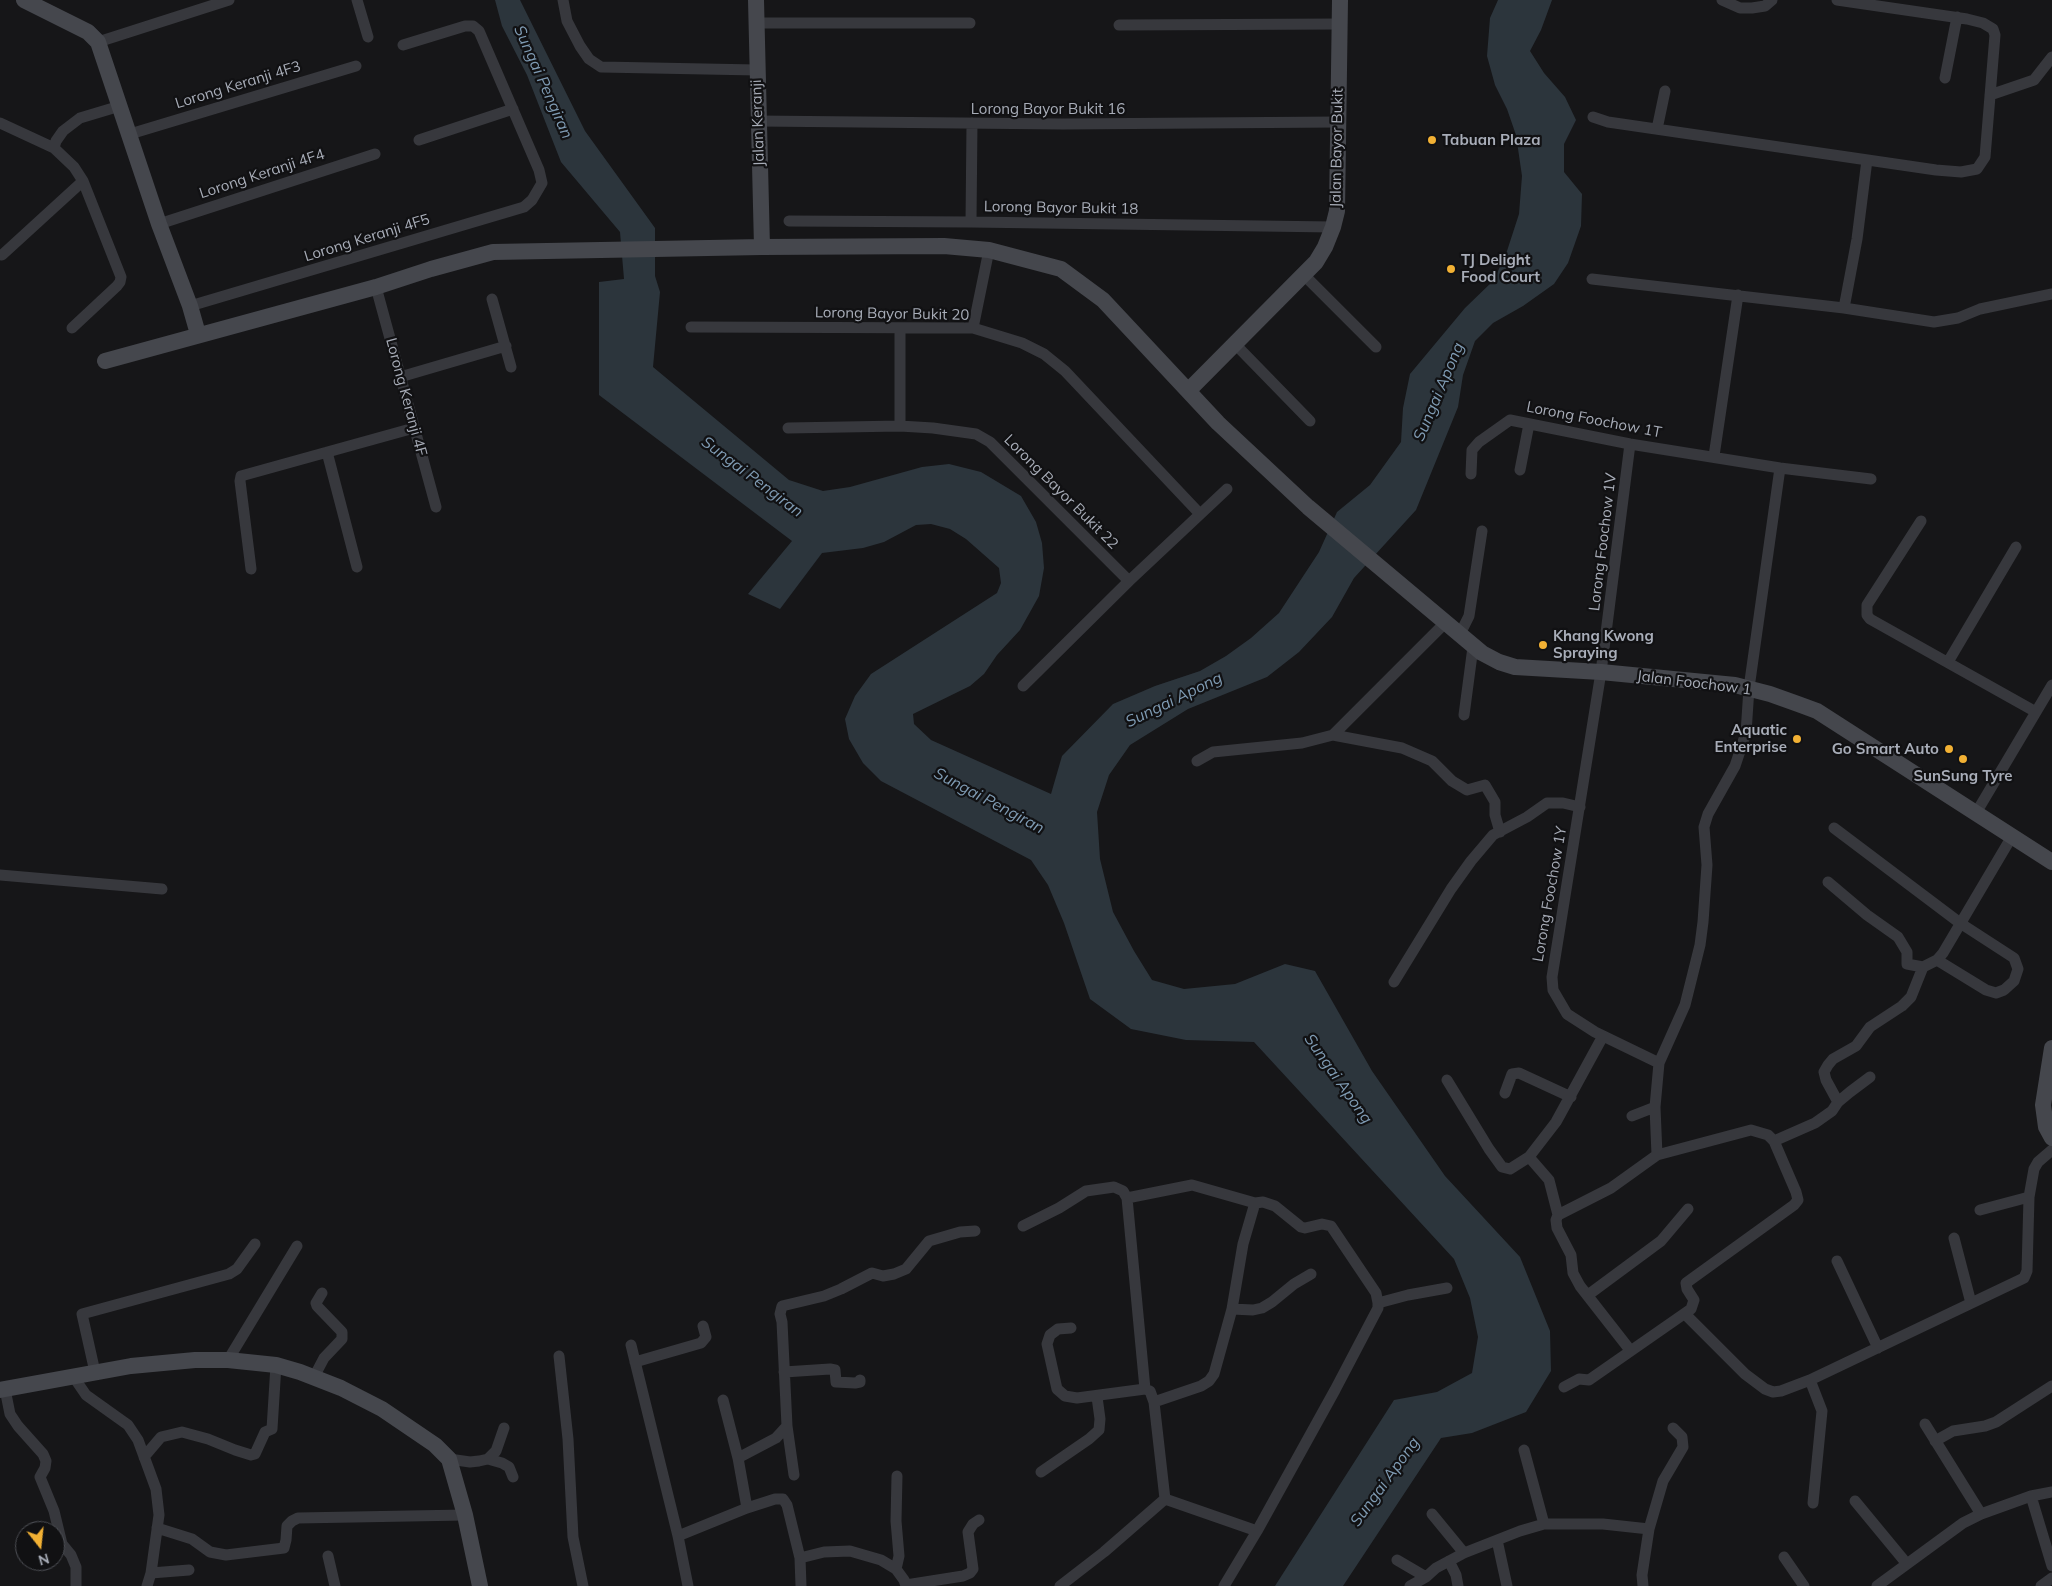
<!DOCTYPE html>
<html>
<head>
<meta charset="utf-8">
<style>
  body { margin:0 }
  #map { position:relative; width:2052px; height:1586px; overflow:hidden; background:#161618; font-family:Mulish,sans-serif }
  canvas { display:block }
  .north { position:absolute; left:15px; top:1521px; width:50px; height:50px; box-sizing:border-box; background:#111113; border:1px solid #4d4f55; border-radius:50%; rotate:164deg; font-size:14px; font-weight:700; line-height:20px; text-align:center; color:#a8adb8 }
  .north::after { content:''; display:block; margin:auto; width:18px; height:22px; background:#f2b134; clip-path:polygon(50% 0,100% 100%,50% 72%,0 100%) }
</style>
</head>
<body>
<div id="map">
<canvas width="2052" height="1586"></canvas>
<div class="north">N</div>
</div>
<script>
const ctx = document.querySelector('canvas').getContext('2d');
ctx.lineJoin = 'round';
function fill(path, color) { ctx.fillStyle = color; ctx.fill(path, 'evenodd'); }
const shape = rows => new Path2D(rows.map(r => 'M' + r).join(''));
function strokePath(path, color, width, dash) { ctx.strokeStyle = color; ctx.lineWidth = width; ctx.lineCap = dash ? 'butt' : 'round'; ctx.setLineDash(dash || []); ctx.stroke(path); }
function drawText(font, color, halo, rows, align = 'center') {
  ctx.font = font + ' Mulish,sans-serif'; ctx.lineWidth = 4.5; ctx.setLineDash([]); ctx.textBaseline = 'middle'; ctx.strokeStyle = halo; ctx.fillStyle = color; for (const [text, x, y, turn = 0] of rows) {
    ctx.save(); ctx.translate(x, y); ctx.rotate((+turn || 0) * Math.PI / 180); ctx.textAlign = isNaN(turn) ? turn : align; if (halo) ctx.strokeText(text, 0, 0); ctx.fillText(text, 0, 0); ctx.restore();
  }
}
const water = shape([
  [495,0,520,0,585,131,655,228,655,276,660,292,653,367,789,480,823,491,850,487,922,467,949,464,981,472,1021,496,1036,522,1042,543,1044,568,1039,596,1020,630,997,655,984,674,970,686,913,714,914,724,931,740,1051,794,1062,756,1113,704,1155,686,1200,671,1226,656,1251,638,1279,613,1319,552,1337,512,1370,485,1401,442,1403,408,1410,374,1465,308,1494,280,1507,251,1519,214,1522,176,1516,135,1507,109,1495,85,1487,56,1490,18,1498,0,1552,0,1541,30,1530,51,1544,73,1565,97,1576,120,1564,144,1564,172,1582,194,1581,226,1568,263,1554,284,1523,306,1493,323,1475,341,1463,375,1458,407,1416,510,1354,578,1332,617,1299,652,1267,677,1188,709,1130,745,1109,775,1097,812,1100,859,1113,912,1134,951,1152,980,1184,989,1235,984,1285,964,1315,971,1372,1071,1445,1176,1520,1257,1550,1331,1551,1371,1526,1412,1472,1433,1441,1438,1343,1586,1275,1586,1394,1400,1437,1392,1472,1373,1478,1337,1470,1298,1454,1259,1254,1042,1186,1040,1131,1029,1090,999,1064,923,1048,885,1031,860,881,781,863,763,849,739,845,719,855,696,871,674,997,593,1001,583,999,568,966,539,950,529,931,524,916,525,884,542,863,548,822,553,780,609,748,594,792,541,599,395,599,282,624,279,620,232,561,162,527,75,502,26]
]);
const street = shape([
  [357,0,368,37],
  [563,0,567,21,580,46,589,59,601,67,757,70],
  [1722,0,1740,8,1752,8,1765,6,1772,0],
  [756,23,970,23],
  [1119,25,1339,24],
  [98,42,229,0],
  [1945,78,1957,17],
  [1990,95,2034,80,2052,57],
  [1593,117,1608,122,1936,170,1961,172,1977,169,1985,157,1995,35,1993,29,1983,23,1967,19,1837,0],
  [758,121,1063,124,1338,122],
  [0,123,54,148,74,167,83,181,121,277,120,282,117,286,72,328],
  [1657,129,1665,91],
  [130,134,356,66],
  [419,140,513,109],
  [54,148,56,141,63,131,80,118,120,106],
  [789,221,971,222,1333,227],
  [971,222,972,123],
  [159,224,375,154],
  [2,255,83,181],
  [1304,275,1376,347],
  [1592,279,1844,308,1934,322,1958,318,1980,309,2052,294],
  [376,287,436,507],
  [492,299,511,367],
  [190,306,524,207,532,200,542,183,539,170,479,31,473,26,465,26,403,45],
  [1844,308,1857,239,1867,160],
  [691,327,973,328,1022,343,1044,354,1065,371,1200,514],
  [900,328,900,426],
  [973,328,989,250],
  [1235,344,1310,421],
  [400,377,506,346],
  [788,428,900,426,933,428,976,434,990,442,1129,581],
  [1630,444,1601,672,1552,977,1553,990,1567,1014,1595,1032,1659,1063],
  [327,452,357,567],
  [1714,456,1738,295],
  [1520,470,1529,424],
  [1471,474,1472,450,1479,442,1510,420,1630,444,1780,468,1871,479],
  [1921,521,1867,605,1867,615,1870,619,2036,712],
  [251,569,240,481,241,476,414,428],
  [1460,634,1469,616,1482,531],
  [1948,662,2016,547],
  [1023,686,1129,581,1227,489],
  [1464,715,1473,647],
  [1333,735,1445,623],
  [1197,761,1213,752,1302,743,1333,735,1402,748,1432,761,1452,781,1467,790,1485,785,1495,802,1495,815,1500,832],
  [1976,813,2052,685],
  [1834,828,1960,923,2014,958,2018,969,2014,981,2004,990,1996,993,1986,990,1937,960],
  [0,875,162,889],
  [1828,882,1867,915,1898,937,1907,952,1907,964,1923,967],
  [1394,982,1451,889,1471,861,1493,835,1527,817,1547,803,1563,803,1580,807],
  [1447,1080,1489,1149,1502,1167,1510,1169,1529,1157,1556,1122,1603,1036],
  [1505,1093,1512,1074,1519,1073,1571,1097],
  [1838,1102,1826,1080,1824,1072,1828,1065,1833,1059,1856,1046,1870,1027,1902,1006,1911,997,1923,967,1937,960,1943,953,2011,838],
  [1632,1116,1655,1107],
  [1657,1155,1751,1130,1768,1135,1774,1141,1815,1123,1832,1111,1838,1102,1850,1092,1870,1077],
  [1529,1157,1549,1180,1558,1215,1556,1220,1557,1228,1571,1255,1573,1273,1580,1286,1630,1350],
  [1127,1198,1192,1185,1255,1203,1263,1202,1275,1206,1301,1227,1305,1228,1322,1224,1331,1226,1376,1293,1378,1303,1378,1308,1335,1390,1257,1531,1224,1586],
  [1980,1210,2029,1197],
  [1558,1215,1611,1188,1657,1155,1655,1107,1659,1063,1685,1005,1700,945,1703,922,1707,865,1704,827,1708,814,1735,766,1746,733,1749,688,1780,468],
  [1023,1226,1059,1208,1086,1191,1114,1187,1123,1191,1127,1198,1145,1389],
  [1954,1238,1971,1303],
  [1837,1261,1878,1348],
  [1588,1295,1661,1241,1688,1209],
  [1378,1303,1408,1295,1447,1288],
  [1232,1309,1253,1310,1262,1308,1272,1302,1294,1284,1311,1274],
  [1685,1314,1745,1374,1765,1389,1773,1392,1781,1391,1810,1380,2024,1278,2027,1271,2029,1197,2034,1169,2038,1162,2052,1150],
  [1071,1328,1058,1329,1050,1335,1047,1344,1057,1389,1065,1396,1077,1398,1145,1389,1150,1391,1154,1402,1165,1499],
  [631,1345,678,1536,688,1586],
  [559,1356,568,1439,573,1537,583,1586],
  [228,1360,297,1246],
  [635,1362,701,1343,706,1337,703,1326],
  [95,1372,82,1314,229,1274,237,1269,255,1244],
  [784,1372,830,1369,835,1370,836,1382,855,1383,860,1382,860,1380],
  [73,1376,86,1395,128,1425,138,1440,156,1489,159,1515,151,1573,147,1586],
  [314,1377,324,1358,342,1339,342,1332,317,1306,316,1303,322,1293],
  [1810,1380,1822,1411,1813,1503],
  [1564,1387,1579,1379,1589,1380,1691,1309,1694,1300,1687,1289,1686,1283,1794,1205,1798,1200,1796,1192,1774,1141],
  [5,1389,10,1414,18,1426,43,1454,46,1461,45,1468,40,1477,54,1511,62,1544,55,1545],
  [723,1400,738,1458,747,1508],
  [1154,1402,1201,1386,1209,1381,1214,1374,1232,1309,1243,1244,1255,1203],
  [1925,1424,1981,1514],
  [1935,1441,1953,1431,1985,1426,1996,1422,2052,1386],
  [1524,1450,1544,1524],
  [144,1457,161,1437,182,1432,208,1439,235,1450,251,1455,255,1454,265,1432,272,1429,276,1365],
  [738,1458,776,1438,787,1426],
  [449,1459,470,1462,479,1461,488,1459,496,1451,504,1428],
  [488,1459,502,1463,509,1467,513,1477],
  [1041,1472,1089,1439,1099,1430,1100,1419,1097,1397],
  [794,1475,787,1426,782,1322,780,1314,782,1306,824,1296,841,1289,872,1273,883,1276,894,1274,906,1269,929,1241,960,1232,975,1231],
  [2031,1496,2052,1566],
  [1165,1499,1257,1531],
  [1855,1501,1907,1564],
  [1432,1514,1464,1553],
  [157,1528,192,1539,210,1552,226,1555,284,1548,286,1540,287,1526,292,1521,298,1518,465,1515],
  [678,1536,747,1508,775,1499,783,1499,787,1505,800,1558,801,1586],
  [1497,1540,1507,1586],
  [62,1544,71,1555,76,1567,76,1586],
  [23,1547,25,1546],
  [328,1556,335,1586],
  [1784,1557,1804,1586],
  [800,1558,824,1552,850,1551,881,1560,896,1569,904,1580,906,1586],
  [1397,1560,1426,1577],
  [1449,1561,1456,1575,1458,1586],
  [896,1569,899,1556,896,1521,897,1476],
  [151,1573,189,1570],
  [906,1585,963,1576,970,1573,973,1569,968,1532,973,1524,979,1520],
  [1060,1586,1104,1552,1165,1499],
  [1410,1586,1426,1577,1436,1568,1464,1553,1520,1531,1544,1524,1603,1524,1649,1529],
  [1643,1586,1642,1575,1649,1529,1663,1481,1683,1447,1682,1437,1673,1428],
  [1877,1586,1963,1523,1981,1514,2031,1496,2052,1492],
  [2041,1586,2052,1578]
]);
const secondary = shape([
  [24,0,88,32,98,42,159,224,190,306,198,334],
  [756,0,762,247],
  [105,361,376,287,431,269,493,252,762,247,944,246,989,250,1061,269,1103,300,1218,423,1308,507,1482,653,1499,662,1515,667,1601,672,1735,685,1770,694,1798,704,1817,711,2052,862],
  [1189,390,1316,262,1325,247,1333,227,1337,211,1340,0],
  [2052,1048,2043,1105,2046,1127,2052,1138],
  [0,1390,131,1366,195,1360,228,1360,276,1365,300,1372,341,1388,382,1409,435,1445,449,1459,465,1515,480,1586]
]);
const markers = [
  [1432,140,5,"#f2b134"],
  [1451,269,5,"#f2b134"],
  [1543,645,5,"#f2b134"],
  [1797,739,5,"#f2b134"],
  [1949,749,5,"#f2b134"],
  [1963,759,5,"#f2b134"]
];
const streetNames = [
  ["Lorong Keranji 4F3",238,85,-17],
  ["Lorong Bayor Bukit 16",1048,109],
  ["Jalan Keranji",758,123,-92],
  ["Jalan Bayor Bukit",1337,148,-89],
  ["Lorong Keranji 4F4",262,174,-18],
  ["Lorong Bayor Bukit 18",1061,208,1],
  ["Lorong Keranji 4F5",367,238,-17],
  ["Lorong Bayor Bukit 20",892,314,1],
  ["Lorong Keranji 4F",406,397,75],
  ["Lorong Foochow 1T",1594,420,11],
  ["Lorong Bayor Bukit 22",1061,492,45],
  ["Lorong Foochow 1V",1603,542,-83],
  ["Jalan Foochow 1",1694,683,7],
  ["Lorong Foochow 1Y",1550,894,-80]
];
const poiNames = [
  ["Tabuan Plaza",1442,140],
  ["TJ Delight",1461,260],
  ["Food Court",1461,277],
  ["Khang Kwong",1553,636],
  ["Spraying",1553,653],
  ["Aquatic",1787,730,"right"],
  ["Enterprise",1787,747,"right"],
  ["Go Smart Auto",1939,749,"right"],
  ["SunSung Tyre",1963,776,"center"]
];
const waterNames = [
  ["Sungai Pengiran",543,82,66],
  ["Sungai Apong",1439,392,-67],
  ["Sungai Pengiran",752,477,37],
  ["Sungai Apong",1174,700,-26],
  ["Sungai Pengiran",989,801,28],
  ["Sungai Apong",1338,1079,55],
  ["Sungai Apong",1385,1482,-54]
];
fill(water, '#2c353c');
strokePath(street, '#37383d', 11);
strokePath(secondary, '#45474d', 16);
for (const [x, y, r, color] of markers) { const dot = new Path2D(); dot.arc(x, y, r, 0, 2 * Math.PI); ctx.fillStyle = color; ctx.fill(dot); strokePath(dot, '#111113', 2); }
drawText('15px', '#a8adb8', '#111113', streetNames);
drawText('bold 15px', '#a8adb8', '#111113', poiNames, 'left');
drawText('italic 16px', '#7f9bb3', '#111113', waterNames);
</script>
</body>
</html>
